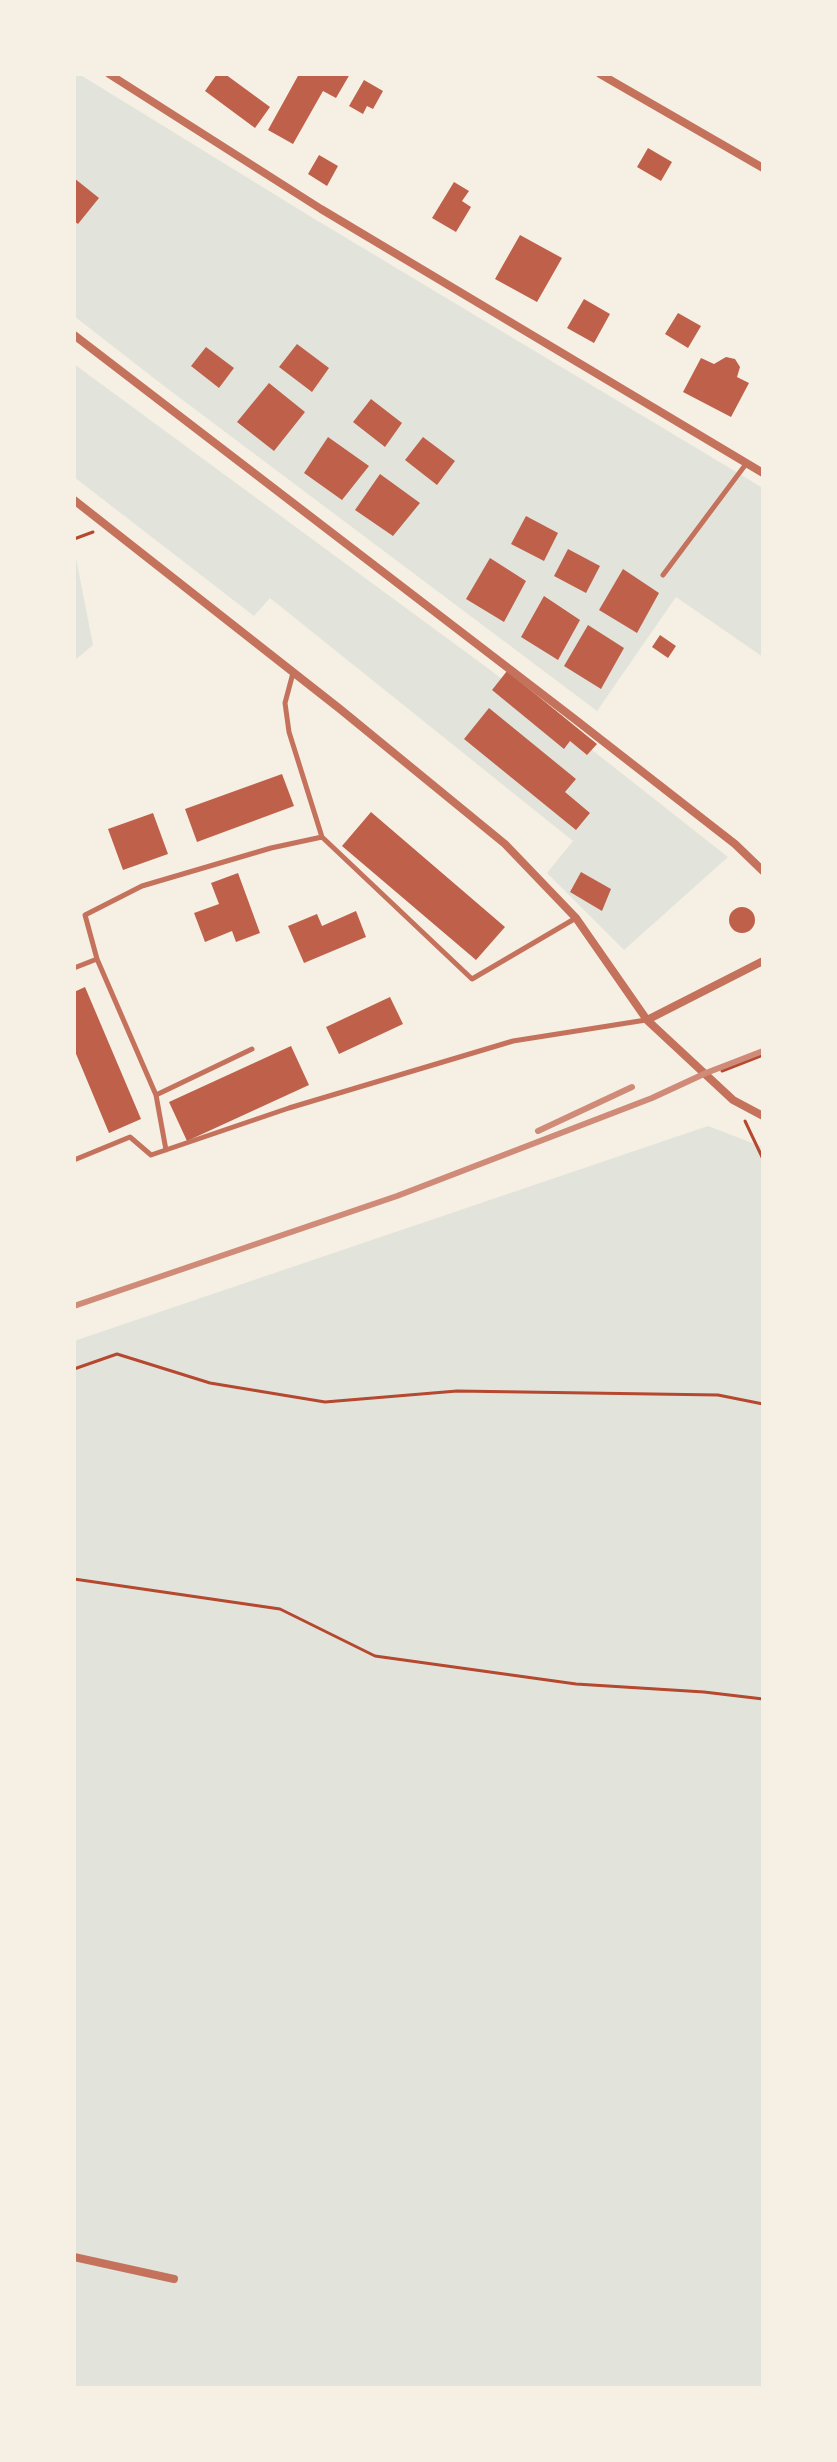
<!DOCTYPE html>
<html>
<head>
<meta charset="utf-8">
<style>
  body { margin:0 }
  #map { position:relative; width:837px; height:2462px; overflow:hidden; background:#f6efe4; font-family:"PT Sans",sans-serif }
  canvas { display:block }
  .frame { position:absolute; inset:0; border:76px solid #f6efe4; pointer-events:none }
</style>
</head>
<body>
<div id="map">
<canvas width="837" height="2462"></canvas>
<div class="frame"></div>
</div>
<script>
const ctx = document.querySelector('canvas').getContext('2d');
ctx.lineJoin = 'round';
function fill(path, color) { ctx.fillStyle = color; ctx.fill(path, 'evenodd'); }
const shape = rows => new Path2D(rows.map(r => 'M' + r).join(''));
function strokePath(path, color, width, dash) { ctx.strokeStyle = color; ctx.lineWidth = width; ctx.lineCap = dash ? 'butt' : 'round'; ctx.setLineDash(dash || []); ctx.stroke(path); }
const green = shape([
  [74,74,79,74,308,215,763,488,763,657,676,597,597,711,164,386,74,316],
  [74,364,493,672,728,857,624,950,547,873,573,841,270,598,254,616,74,477],
  [74,548,93,645,74,661],
  [708,1126,763,1147,763,2388,74,2388,74,1341]
]);
const building = shape([
  [217,74,225,74,270,107,255,128,205,91],
  [299,74,350,74,336,98,323,91,293,144,268,130],
  [364,80,383,91,373,109,367,106,363,114,349,106],
  [648,148,672,162,661,181,637,167],
  [319,155,338,166,327,186,308,174],
  [74,178,99,198,78,224,74,221],
  [454,182,469,191,462,201,471,207,456,232,432,218],
  [520,235,562,258,537,302,495,279],
  [584,299,610,314,594,343,567,328],
  [678,313,701,326,688,348,665,334],
  [297,344,329,368,312,392,279,367],
  [206,347,234,368,219,388,191,366],
  [726,357,735,359,740,367,737,377,749,383,731,417,683,392,701,358,714,364],
  [269,383,305,412,274,451,237,422],
  [371,399,402,423,385,447,353,422],
  [328,437,369,466,342,500,304,473],
  [423,437,455,461,437,485,405,460],
  [380,474,420,503,393,536,355,510],
  [526,516,558,533,544,561,511,544],
  [568,549,600,566,586,593,554,576],
  [490,558,526,581,504,622,466,599],
  [623,569,659,593,637,633,599,610],
  [544,596,580,620,558,660,521,637],
  [588,625,624,648,601,689,564,666],
  [660,635,676,646,668,658,652,647],
  [507,671,597,744,587,755,570,741,564,749,492,690],
  [489,708,576,779,565,792,590,813,576,830,464,739],
  [282,774,294,806,197,842,185,809],
  [371,812,505,927,476,960,342,846],
  [153,813,168,854,123,870,108,829],
  [581,872,611,889,602,911,570,892],
  [238,873,260,933,236,942,232,931,205,942,194,913,219,904,211,883],
  '729 920a13 13 0 1 1 26 0a13 13 0 1 1-26 0Z',
  [356,911,366,937,304,963,288,926,317,914,322,926],
  [85,987,141,1119,109,1133,74,1049,74,992],
  [390,997,403,1024,339,1054,326,1027],
  [291,1046,309,1085,187,1141,169,1102]
]);
const path = shape([
  [74,539,93,532],
  [722,1071,763,1055],
  [745,1121,763,1159],
  [74,1369,117,1354,210,1383,325,1402,457,1391,718,1395,763,1404],
  [74,1579,280,1609,375,1656,576,1684,704,1692,763,1699]
]);
const service = shape([
  [663,575,746,464],
  [293,673,285,703,289,732,322,837],
  [97,959,156,1095,166,1150],
  [74,968,97,959,85,915,142,886,271,848,322,837,472,979,576,918],
  [156,1095,252,1049],
  [74,1160,130,1137,151,1155,289,1108,513,1041,646,1020]
]);
const minor = shape([
  [109,74,321,209,763,473],
  [600,74,763,168],
  [74,335,572,717,735,844,763,871],
  [74,500,340,709,505,844,576,918,647,1020,733,1100,763,1116],
  [647,1020,763,961],
  [74,2257,174,2279]
]);
const rail = shape([
  [538,1131,632,1087],
  [74,1306,397,1196,652,1098,706,1073,763,1051]
]);
fill(green, '#e2e4dc');
fill(building, '#bf614a');
strokePath(path, '#b5482f', 3);
strokePath(service, '#c5725c', 5);
strokePath(minor, '#c5725c', 8);
strokePath(rail, '#cf8b77', 6);
</script>
</body>
</html>
